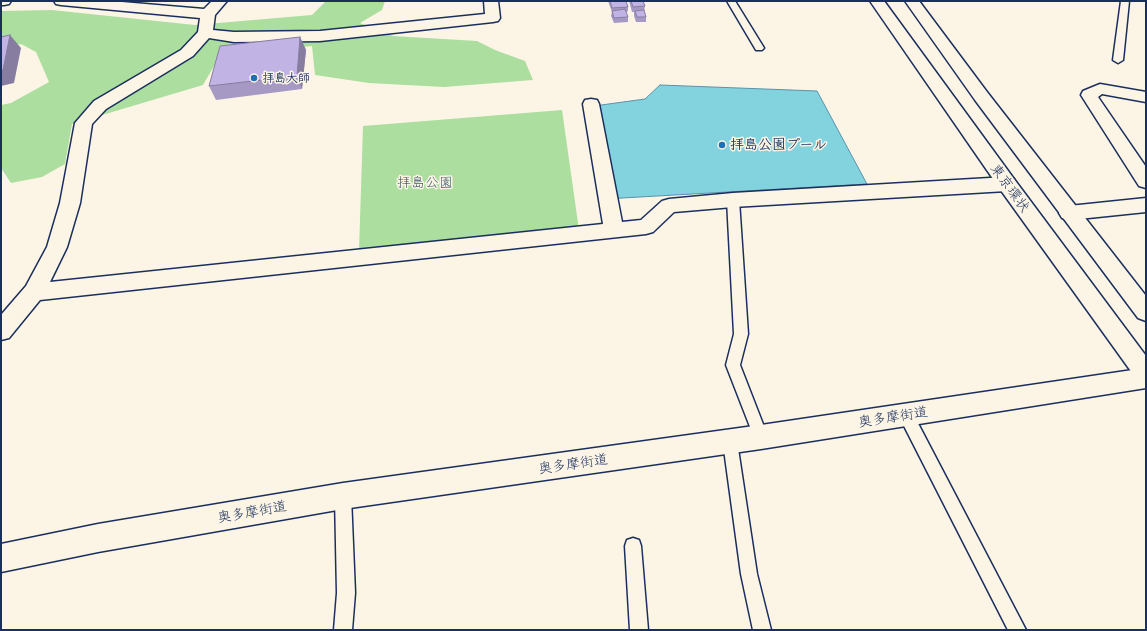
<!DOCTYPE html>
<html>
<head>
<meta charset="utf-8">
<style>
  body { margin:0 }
  #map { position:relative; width:1147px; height:631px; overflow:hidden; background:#fcf5e5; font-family:Mali,sans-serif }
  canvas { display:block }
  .frame { position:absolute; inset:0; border:2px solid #1b2f5e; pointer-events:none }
</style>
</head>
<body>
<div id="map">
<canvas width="1147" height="631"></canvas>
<div class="frame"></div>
</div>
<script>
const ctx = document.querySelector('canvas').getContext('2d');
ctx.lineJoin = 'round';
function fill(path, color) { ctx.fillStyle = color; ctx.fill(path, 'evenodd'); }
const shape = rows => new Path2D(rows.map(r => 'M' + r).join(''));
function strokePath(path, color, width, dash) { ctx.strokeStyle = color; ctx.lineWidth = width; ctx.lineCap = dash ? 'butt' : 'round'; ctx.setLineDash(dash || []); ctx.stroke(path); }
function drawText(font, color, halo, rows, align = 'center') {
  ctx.font = font + ' Mali,"Klee One",sans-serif'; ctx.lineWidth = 3; ctx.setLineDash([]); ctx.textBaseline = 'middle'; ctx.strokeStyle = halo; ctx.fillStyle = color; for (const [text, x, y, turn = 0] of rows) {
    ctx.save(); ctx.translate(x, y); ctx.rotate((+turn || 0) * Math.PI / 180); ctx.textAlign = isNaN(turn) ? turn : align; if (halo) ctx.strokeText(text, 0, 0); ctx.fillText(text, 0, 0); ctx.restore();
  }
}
const green = shape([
  [326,1,385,1,382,10,360,23,393,36,477,41,495,50,525,61,533,80,444,87,369,83,315,75,312,46,221,54,203,85,72,124,65,164,42,177,11,183,1,168,1,105,11,103,49,82,36,52,21,44,1,47,1,11,52,10,195,25,312,15],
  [562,110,579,230,359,251,363,126]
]);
const water = shape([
  [660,85,817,91,867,184,605,199,594,106,645,99,660,85]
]);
const service = shape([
  [727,1,735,1,764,48,762,50,756,50,727,1],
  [1121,1,1129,1,1123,60,1118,63,1113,60,1121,1],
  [733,196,737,197,739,200,748,334,740,365,768,437,766,442,761,444,756,442,754,437,726,365,734,334,727,200,729,197,733,196],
  [906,408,911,410,1026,630,1008,630,901,420,899,415,901,410,906,408],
  [730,435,735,437,737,442,757,574,771,630,753,630,741,574,723,442,725,437,730,435],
  [343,488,349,491,351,496,355,593,352,630,334,630,337,593,335,496,337,491,343,488],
  [633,538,639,540,641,546,648,630,630,630,625,546,627,540,633,538]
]);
const minor = shape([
  [1,1,11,1,9,4,4,5,1,5,1,1],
  [54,1,110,1,204,9,212,1,227,1,215,15,213,30,234,32,320,31,485,14,484,1,498,1,500,18,498,21,493,22,320,41,234,42,209,38,193,56,106,109,92,124,80,203,67,247,50,282,603,224,583,104,585,100,591,99,597,100,599,104,622,222,641,220,662,201,669,199,733,193,1007,177,1014,179,1016,184,1014,189,1007,191,733,207,674,212,653,232,646,234,40,300,9,338,1,340,1,315,26,286,47,247,60,203,75,123,94,101,181,50,198,32,200,18,61,5,56,4,54,1],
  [1100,84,1146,92,1146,102,1102,94,1098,97,1146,167,1146,188,1139,186,1081,95,1083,91,1100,84],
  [1146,198,1146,212,1069,220,1062,218,1059,213,1062,208,1069,206,1146,198]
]);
const primary = shape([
  [1146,368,1146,388,761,449,343,509,98,552,1,572,1,544,98,524,343,483,761,425,1146,368]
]);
const trunk = shape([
  [870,1,884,1,1014,179,1146,356,1146,384,1138,381,1000,189,870,1],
  [905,1,919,1,987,92,1146,296,1146,321,1138,318,975,100,905,1]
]);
const wall = shape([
  [608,1,626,1,628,7,628,11,626,12,628,17,628,22,614,23,611,16,612,12],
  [629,1,643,1,645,6,644,11,646,17,646,22,636,22,634,16,634,12,632,12],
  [300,37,306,50,302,89,216,100,209,86]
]);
const shadedWall = shape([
  [10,35,21,48,14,83,1,86,1,70],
  [300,37,306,50,302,89,297,76]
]);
const building = shape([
  [610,1,626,1,628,7,612,8,610,1],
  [631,1,643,1,645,6,633,7,631,1],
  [625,9,628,17,614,18,612,11,625,9],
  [644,10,646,17,637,17,635,11,644,10],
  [10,35,3,70,1,70,1,37,10,35],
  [300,37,297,76,209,86,220,46,300,37]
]);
const markers = [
  [254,78,4,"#1f6fb2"],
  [722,145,4,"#1f6fb2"]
];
const farPoinames = [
  ["拝島大師",262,78]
];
const poiNames = [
  ["拝島公園プール",730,145]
];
const parkNames = [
  ["拝島公園",425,183]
];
const streetNames = [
  ["東京環状",1010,188,54],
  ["奥多摩街道",893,417,-9],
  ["奥多摩街道",573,464,-8],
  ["奥多摩街道",252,512,-10]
];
fill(green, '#abde9f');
fill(water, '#83d3de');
strokePath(water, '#5991ab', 1);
strokePath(service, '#1b2f5e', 3);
strokePath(minor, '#1b2f5e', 3);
strokePath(primary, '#1b2f5e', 3);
strokePath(trunk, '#1b2f5e', 3);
fill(service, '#fcf5e5');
fill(minor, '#fcf5e5');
fill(primary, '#fcf5e5');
fill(trunk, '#fcf5e5');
fill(wall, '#a69ac4');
fill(shadedWall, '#877da0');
fill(building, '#c1b3e4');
strokePath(building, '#877da0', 1);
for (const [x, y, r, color] of markers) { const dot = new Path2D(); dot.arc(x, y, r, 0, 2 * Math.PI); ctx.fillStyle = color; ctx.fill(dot); strokePath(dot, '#fcf5e5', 1.5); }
drawText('bold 12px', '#1b2f5e', '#fcf5e5', farPoinames, 'left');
drawText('bold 14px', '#1b2f5e', '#fcf5e5', poiNames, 'left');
drawText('14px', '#3f5b6e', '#fcf5e5', parkNames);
drawText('14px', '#1b2f5e', '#fcf5e5', streetNames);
</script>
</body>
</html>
